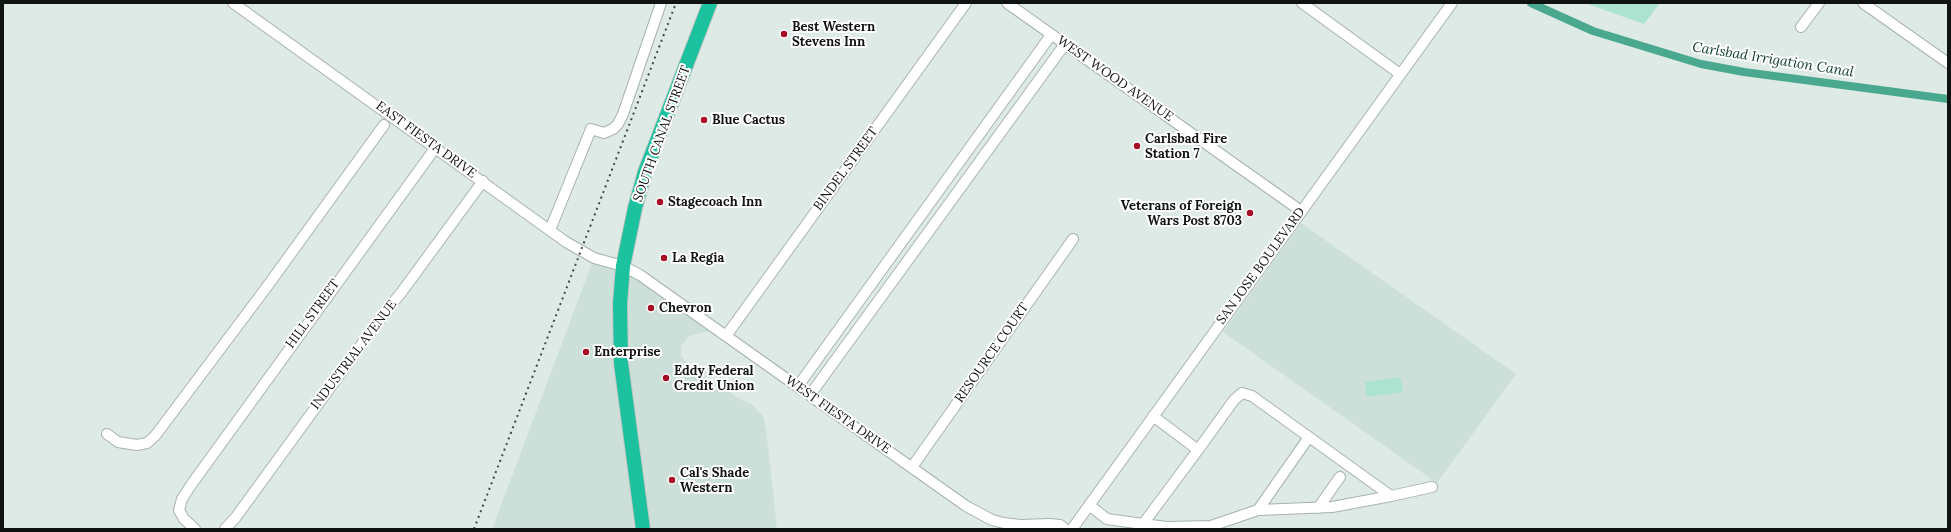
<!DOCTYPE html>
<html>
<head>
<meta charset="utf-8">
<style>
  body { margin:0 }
  #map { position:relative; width:1951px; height:532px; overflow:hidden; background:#deeae6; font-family:Lora,serif }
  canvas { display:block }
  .frame { position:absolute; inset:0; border:4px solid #0f1311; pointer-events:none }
</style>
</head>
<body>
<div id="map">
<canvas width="1951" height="532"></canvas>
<div class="frame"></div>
</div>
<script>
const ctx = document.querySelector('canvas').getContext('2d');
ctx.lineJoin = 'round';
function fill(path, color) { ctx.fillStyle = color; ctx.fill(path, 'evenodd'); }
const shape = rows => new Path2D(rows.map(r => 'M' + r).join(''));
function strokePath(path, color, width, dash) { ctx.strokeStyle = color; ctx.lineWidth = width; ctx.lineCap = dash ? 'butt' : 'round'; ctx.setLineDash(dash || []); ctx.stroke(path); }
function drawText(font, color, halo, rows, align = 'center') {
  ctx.font = font + ' Lora,serif'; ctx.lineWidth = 4; ctx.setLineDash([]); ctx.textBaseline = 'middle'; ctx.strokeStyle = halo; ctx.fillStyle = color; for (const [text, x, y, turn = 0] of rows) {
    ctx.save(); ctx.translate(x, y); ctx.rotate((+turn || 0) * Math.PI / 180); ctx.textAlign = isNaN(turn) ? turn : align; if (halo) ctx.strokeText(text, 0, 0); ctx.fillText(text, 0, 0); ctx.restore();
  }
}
const built = shape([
  [1301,223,1516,374,1437,483,1223,332],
  [594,258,623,266,717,329,689,336,681,346,681,356,693,369,740,399,752,404,763,416,766,429,777,529,492,529]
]);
const green = shape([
  [1585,3,1660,3,1644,24],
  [1400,377,1403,392,1367,397,1365,382]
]);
const canal = shape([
  [1531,3,1593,31,1701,64,1744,72,1948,99]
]);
const minor = shape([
  [233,3,566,242,594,258,623,266,640,275,966,506,992,520,1004,523,1020,525,1050,524,1060,525,1065,529],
  [1007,3,1301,211],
  [1302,3,1400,74],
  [1863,3,1948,63],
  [1801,27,1819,3],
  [550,230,591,129,604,133,613,129,618,124,623,114,661,3],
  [726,336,966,3],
  [798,386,1051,35],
  [810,395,1065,44],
  [107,434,118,442,137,445,147,443,155,436,266,288,384,125],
  [1309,437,1391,496,1432,487],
  [912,467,1073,239],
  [1089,505,1107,519,1143,524,1198,450,1153,416],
  [1318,508,1340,477],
  [1258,510,1332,507,1391,496],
  [1143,524,1167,527,1211,526,1258,510,1309,437,1252,396,1242,393,1234,400,1198,450],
  [195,529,184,519,179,510,182,499,191,485,436,147],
  [225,529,236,517,385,312,401,293,483,181],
  [1072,529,1452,3]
]);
const highway = shape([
  [643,529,621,363,620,304,623,266,635,208,645,172,710,3]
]);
const rail = shape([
  [474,529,676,3]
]);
const markers = [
  [784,34,4,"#a60c25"],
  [704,120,4,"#a60c25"],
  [1137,146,4,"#a60c25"],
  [660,202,4,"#a60c25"],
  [1250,213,4,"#a60c25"],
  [664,258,4,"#a60c25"],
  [651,308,4,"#a60c25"],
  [586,352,4,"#a60c25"],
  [666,378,4,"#a60c25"],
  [672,480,4,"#a60c25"]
];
const poiNames = [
  ["Best Western",792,27],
  ["Stevens Inn",792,42],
  ["Blue Cactus",712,120],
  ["Carlsbad Fire",1145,139],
  ["Station 7",1145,154],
  ["Stagecoach Inn",668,202],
  ["Veterans of Foreign",1242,206,"right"],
  ["Wars Post 8703",1242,221,"right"],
  ["La Regia",672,258],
  ["Chevron",659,308],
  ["Enterprise",594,352],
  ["Eddy Federal",674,371],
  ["Credit Union",674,386],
  ["Cal's Shade",680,473],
  ["Western",680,488]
];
const streetNames = [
  ["WEST WOOD AVENUE",1115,79,35],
  ["SOUTH CANAL STREET",662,134,-70],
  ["EAST FIESTA DRIVE",426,140,36],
  ["BINDEL STREET",846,169,-54],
  ["SAN JOSE BOULEVARD",1261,266,-54],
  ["HILL STREET",313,314,-54],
  ["RESOURCE COURT",992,353,-55],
  ["INDUSTRIAL AVENUE",354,355,-53],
  ["WEST FIESTA DRIVE",838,415,35]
];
const waterNames = [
  ["Carlsbad Irrigation Canal",1773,60,9]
];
fill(built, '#cce0d9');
fill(green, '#abe2d0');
strokePath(canal, '#49a88e', 8);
strokePath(minor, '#a7b2ae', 12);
strokePath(highway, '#c5c6c6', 16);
strokePath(minor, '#fff', 10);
strokePath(highway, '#1bc29d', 14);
strokePath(rail, '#434946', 2, [2, 4]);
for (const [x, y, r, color] of markers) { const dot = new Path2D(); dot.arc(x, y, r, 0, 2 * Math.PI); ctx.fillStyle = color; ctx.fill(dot); strokePath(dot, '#fff', 1.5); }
drawText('bold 13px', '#0f1311', '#fff', poiNames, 'left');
drawText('13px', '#0f1311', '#fff', streetNames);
drawText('italic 14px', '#09362b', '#fff', waterNames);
</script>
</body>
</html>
